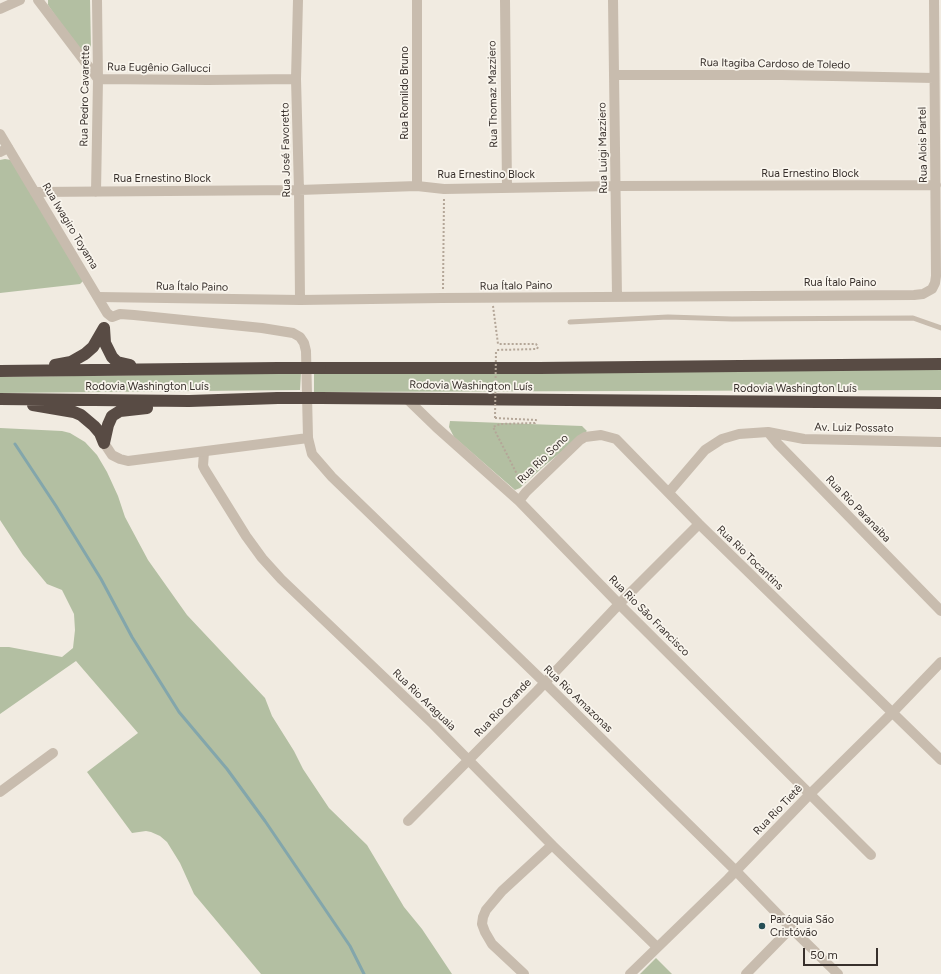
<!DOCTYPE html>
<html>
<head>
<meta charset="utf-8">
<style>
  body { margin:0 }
  #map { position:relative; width:941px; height:974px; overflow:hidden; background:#f1ebe1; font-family:Figtree,sans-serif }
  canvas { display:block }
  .scale { position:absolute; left:803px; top:948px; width:75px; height:18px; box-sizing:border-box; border:2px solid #38302c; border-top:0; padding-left:5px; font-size:12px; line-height:14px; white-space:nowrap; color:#38302c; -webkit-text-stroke:3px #f9f5ed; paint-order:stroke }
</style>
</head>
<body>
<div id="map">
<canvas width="941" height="974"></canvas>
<div class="scale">50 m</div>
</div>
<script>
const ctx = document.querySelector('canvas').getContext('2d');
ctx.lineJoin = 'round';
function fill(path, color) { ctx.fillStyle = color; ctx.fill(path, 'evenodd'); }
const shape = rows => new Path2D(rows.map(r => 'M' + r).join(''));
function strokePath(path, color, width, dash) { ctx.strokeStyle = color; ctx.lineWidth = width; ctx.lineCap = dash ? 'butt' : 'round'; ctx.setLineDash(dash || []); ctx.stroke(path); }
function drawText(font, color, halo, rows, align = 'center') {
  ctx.font = font + ' Figtree,sans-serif'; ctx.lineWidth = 3.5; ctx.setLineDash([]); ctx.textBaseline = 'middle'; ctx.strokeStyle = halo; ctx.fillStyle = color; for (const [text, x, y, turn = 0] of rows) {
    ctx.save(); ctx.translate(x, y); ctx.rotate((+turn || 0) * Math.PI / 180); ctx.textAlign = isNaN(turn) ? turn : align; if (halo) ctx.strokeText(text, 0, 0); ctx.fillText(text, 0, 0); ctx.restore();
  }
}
const green = shape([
  [48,0,90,0,91,48,89,51,86,53,82,53,79,50,48,5],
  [5,159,11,160,83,281,80,284,0,293,0,160],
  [941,368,941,390,314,392,314,373],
  [301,373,300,390,0,393,0,377],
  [450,421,582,426,587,431,544,466,520,488,515,490,454,437,449,427],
  [0,428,62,431,70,433,85,442,97,455,107,472,118,496,125,517,148,560,187,615,265,698,272,716,294,751,303,769,329,808,367,845,404,907,422,929,452,974,261,974,194,894,180,863,167,842,160,836,151,832,146,831,132,833,87,772,138,733,76,661,0,714,0,647,9,647,62,657,73,648,75,630,74,614,62,590,47,584,23,555,0,520],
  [656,958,672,974,640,974]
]);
const stream = shape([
  [15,444,56,506,101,579,132,637,179,712,227,769,265,821,350,946,364,974]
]);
const path = shape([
  [443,289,444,198],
  [493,306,498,344,536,344,538,347,537,349,496,350],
  [495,418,536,420,535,423,500,424,493,427,522,484]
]);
const service = shape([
  [570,322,668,317,732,319,913,318,941,328]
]);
const minor = shape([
  [38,0,98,79,208,80,296,79],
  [298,0,296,79,299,190,300,300],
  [417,0,417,186],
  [505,0,507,188],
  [613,0,617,297],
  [0,9,20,0],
  [615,75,782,75,934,78],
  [0,152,8,148],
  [36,192,299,190,417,186,444,189,616,186,936,185],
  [96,192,98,79,97,0],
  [99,297,300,300,442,298,914,295,923,294,932,289,935,283,936,276,934,0],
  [406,398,436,427,519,501,619,604,871,855],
  [768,432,804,439,941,442],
  [308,438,312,454,332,477,544,682,736,871,791,928,838,974],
  [204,452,203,466,205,470,246,536,262,558,281,579,433,724,552,845,657,947],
  [669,492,705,450,722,439,739,434,768,432,778,444,941,611],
  [519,501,526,492,580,440,585,437,601,435,616,439,699,524,941,760],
  [0,792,53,753],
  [408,821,537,691,623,600,699,524],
  [524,974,492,944,485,932,482,924,483,917,486,910,502,891,552,845],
  [630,974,728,879,810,794,892,713,941,662],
  [746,974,791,928]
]);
const tertiary = shape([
  [0,134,107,313,112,317],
  [104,443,112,455,120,459,128,461,308,438,306,351,304,343,300,337,293,333,262,328,134,315,120,314,112,317]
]);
const motorway = shape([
  [104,328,105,343,112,357,117,362,130,365],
  [55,365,71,362,85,354,93,347,104,328],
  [320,368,539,368,941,364],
  [0,371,278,368],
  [321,398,941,403],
  [0,399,189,401,278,398],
  [33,405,74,412,81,415,94,426,100,433,104,443],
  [104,443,108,425,112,416,120,411,147,408]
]);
const pathBridge = shape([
  [495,418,496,350]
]);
const motorwayBridge = shape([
  [278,368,320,368],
  [278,398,321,398]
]);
const markers = [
  [762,926,4,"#254e55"]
];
const streetNames = [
  ["Rua Itagiba Cardoso de Toledo",775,64,1],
  ["Rua Eugênio Gallucci",159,68,1],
  ["Rua Romildo Bruno",405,93,-90],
  ["Rua Thomaz Mazziero",493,94,-91],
  ["Rua Pedro Cavarette",85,96,-89],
  ["Rua Alois Partel",923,145,-91],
  ["Rua Luigi Mazziero",603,148,-91],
  ["Rua José Favoretto",286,150,-91],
  ["Rua Ernestino Block",810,174],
  ["Rua Ernestino Block",486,175],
  ["Rua Ernestino Block",162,179],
  ["Rua Iwagiro Toyama",70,226,59],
  ["Rua Ítalo Paino",840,283],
  ["Rua Ítalo Paino",516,286,-1],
  ["Rua Ítalo Paino",192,287,1],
  ["Rodovia Washington Luís",471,386,1],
  ["Rodovia Washington Luís",147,387],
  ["Rodovia Washington Luís",795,389],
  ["Av. Luiz Possato",854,428,1],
  ["Rua Rio Sono",543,459,-44],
  ["Rua Rio Paranaiba",858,509,46],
  ["Rua Rio Tocantins",750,558,44],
  ["Rua Rio São Francisco",649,616,45],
  ["Rua Rio Amazonas",578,699,44],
  ["Rua Rio Araguaia",424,700,44],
  ["Rua Rio Grande",503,708,-46],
  ["Rua Rio Tietê",778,810,-46]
];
const poiNames = [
  ["Paróquia São",770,920],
  ["Cristóvão",770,933]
];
fill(green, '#b3bfa2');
strokePath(stream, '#83a6ab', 3);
strokePath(path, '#b4a698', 2, [2, 2]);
strokePath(service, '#c8bcae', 5);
strokePath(minor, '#c8bcae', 10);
strokePath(tertiary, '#c8bcae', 10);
strokePath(motorway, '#584b44', 12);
strokePath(pathBridge, '#b4a698', 2, [2, 2]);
strokePath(motorwayBridge, '#584b44', 12);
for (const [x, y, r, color] of markers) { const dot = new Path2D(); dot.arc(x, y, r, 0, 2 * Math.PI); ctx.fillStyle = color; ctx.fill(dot); strokePath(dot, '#f9f5ed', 1.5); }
drawText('11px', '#38302c', '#f9f5ed', streetNames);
drawText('11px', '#38302c', '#f9f5ed', poiNames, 'left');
</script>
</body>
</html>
